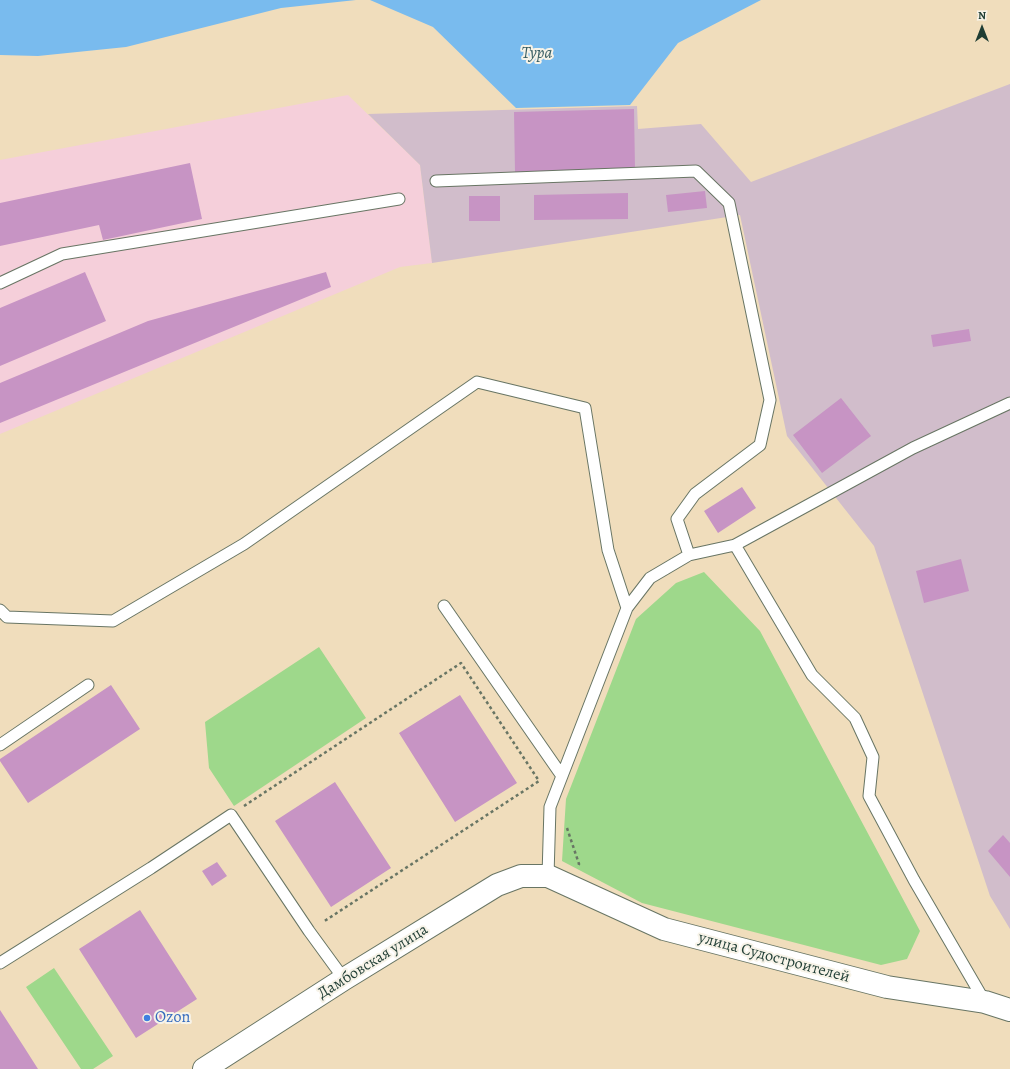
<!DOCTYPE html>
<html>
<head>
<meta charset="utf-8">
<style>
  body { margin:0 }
  #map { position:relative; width:1010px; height:1069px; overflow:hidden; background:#f0ddbc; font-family:Alegreya,serif }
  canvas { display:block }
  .north { position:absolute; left:962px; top:8px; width:40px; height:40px; -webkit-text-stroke:3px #f7f3e8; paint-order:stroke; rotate:0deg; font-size:11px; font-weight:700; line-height:16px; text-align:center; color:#1f3d34 }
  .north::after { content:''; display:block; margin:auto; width:14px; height:18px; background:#1f3d34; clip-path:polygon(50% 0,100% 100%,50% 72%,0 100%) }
</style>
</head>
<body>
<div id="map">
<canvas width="1010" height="1069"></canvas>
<div class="north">N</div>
</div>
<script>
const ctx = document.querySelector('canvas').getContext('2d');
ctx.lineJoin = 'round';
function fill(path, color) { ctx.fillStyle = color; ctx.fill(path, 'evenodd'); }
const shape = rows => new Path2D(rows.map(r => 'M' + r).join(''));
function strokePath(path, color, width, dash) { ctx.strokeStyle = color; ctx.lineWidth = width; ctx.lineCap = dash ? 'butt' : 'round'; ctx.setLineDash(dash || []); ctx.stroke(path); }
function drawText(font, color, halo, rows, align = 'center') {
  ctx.font = font + ' Alegreya,serif'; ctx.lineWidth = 4; ctx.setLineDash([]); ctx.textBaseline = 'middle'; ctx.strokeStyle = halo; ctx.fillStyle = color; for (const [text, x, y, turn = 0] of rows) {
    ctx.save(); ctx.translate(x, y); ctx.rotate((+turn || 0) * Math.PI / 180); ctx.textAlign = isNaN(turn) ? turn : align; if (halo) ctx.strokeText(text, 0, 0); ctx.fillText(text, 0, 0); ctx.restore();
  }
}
const built = shape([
  [348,95,420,165,432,263,400,267,0,434,0,160]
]);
const industrial = shape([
  [1010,84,1010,929,990,896,874,546,787,436,740,215,432,263,420,165,368,114,637,106,638,129,701,124,751,182]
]);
const green = shape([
  [704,572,760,631,920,931,907,959,881,965,642,903,562,861,566,799,636,619,676,583],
  [319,647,366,718,234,806,209,768,205,722],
  [54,968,113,1056,93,1069,81,1069,26,987]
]);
const water = shape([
  [0,0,356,0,281,8,126,47,38,56,0,55],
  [370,0,761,0,678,43,630,105,516,108,433,27]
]);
const building = shape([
  [634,109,635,169,515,172,514,112],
  [190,163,202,219,103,240,99,225,0,246,0,203],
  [705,191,707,208,668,212,666,195],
  [628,193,628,219,534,220,534,195],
  [469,196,500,196,500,221,469,221],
  [85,272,106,321,0,366,0,308],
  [326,272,331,287,0,423,0,383,148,321],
  [969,329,971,341,933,347,931,335],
  [841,398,871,436,822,473,793,435],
  [742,487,756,508,718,533,704,511],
  [961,559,969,591,924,603,916,571],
  [111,685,140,729,28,803,0,761,0,759],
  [460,695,517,783,455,822,399,733],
  [335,782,391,868,331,907,275,821],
  [1003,835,1010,843,1010,877,988,851],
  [217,862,227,876,212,886,202,871],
  [140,910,197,999,136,1038,79,949],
  [0,1010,24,1047,38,1069,0,1069]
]);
const path = shape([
  [244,806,461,663,539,781,323,922],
  [567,828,579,864,578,867]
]);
const service = shape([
  [436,181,696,171,729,203,770,400,760,445,695,494,677,519,689,555],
  [0,283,62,254,399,199],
  [735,545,812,675,855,718,873,757,869,796,914,880,985,1002],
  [444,606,562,776],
  [0,610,7,617,113,621,244,544,477,382,585,408,608,550,627,608],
  [0,745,88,685],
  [548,876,550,807,627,608,650,578,689,555,735,545,913,448,1010,403],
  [0,963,151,868,231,815,309,931,344,979]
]);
const minor = shape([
  [204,1069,344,979,497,885,521,876,548,876,664,929,887,987,985,1002,1010,1010]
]);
const markers = [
  [147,1018,4,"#3f7fe0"]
];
const streetNames = [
  ["улица Судостроителей",774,958,15],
  ["Дамбовская улица",373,962,-32]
];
const shopNames = [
  ["Ozon",155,1018]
];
const waterNames = [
  ["Тура",537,54]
];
fill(built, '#f5cfda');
fill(industrial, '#d1bdcb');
fill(green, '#9ed88b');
fill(water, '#79bbee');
fill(building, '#c794c4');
strokePath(service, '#687564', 13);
strokePath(minor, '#687564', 24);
strokePath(path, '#687564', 2.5, [3, 3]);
strokePath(service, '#fff', 11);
strokePath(minor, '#fff', 22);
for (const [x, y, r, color] of markers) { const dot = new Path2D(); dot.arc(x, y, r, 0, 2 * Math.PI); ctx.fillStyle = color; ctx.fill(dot); strokePath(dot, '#f7f3e8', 1.5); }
drawText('16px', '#1f3d34', '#f7f3e8', streetNames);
drawText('16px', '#366cbe', '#f7f3e8', shopNames, 'left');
drawText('italic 17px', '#365c62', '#f7f3e8', waterNames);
</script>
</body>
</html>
